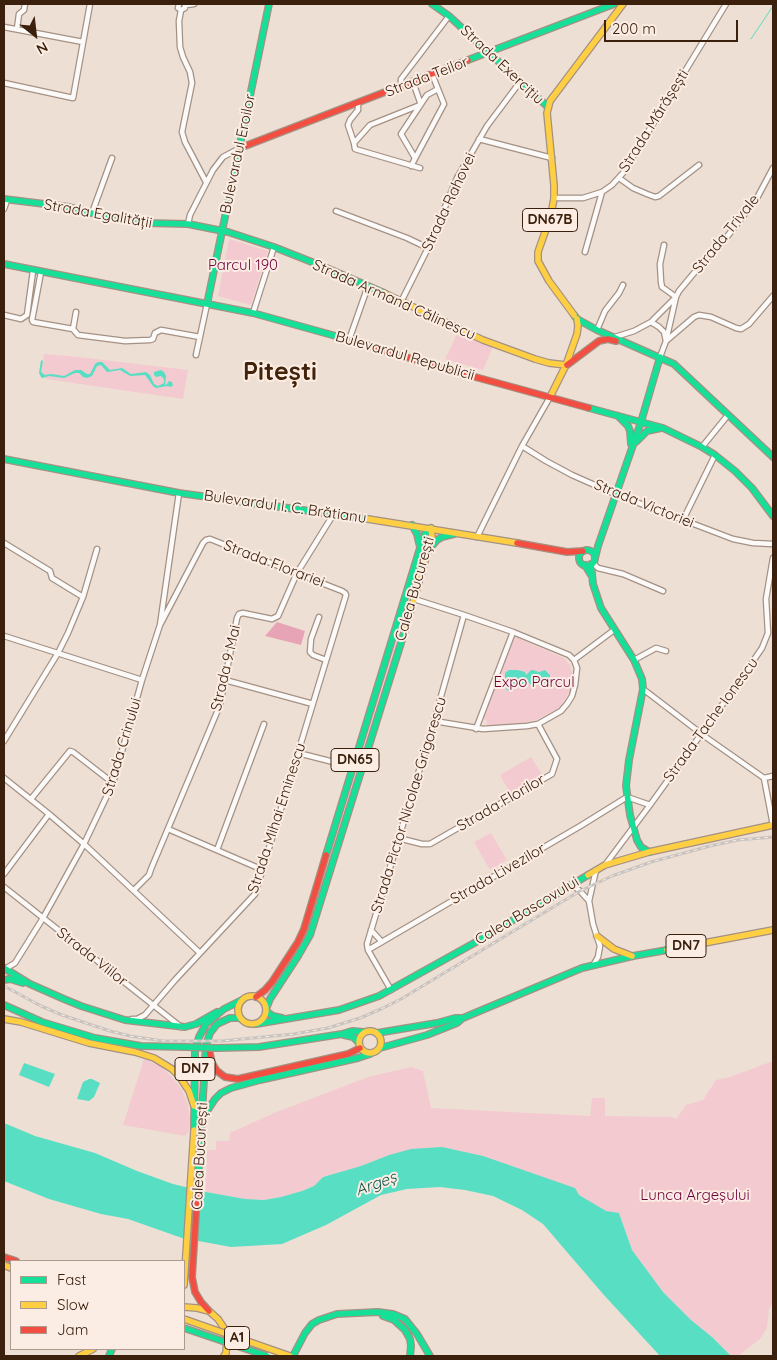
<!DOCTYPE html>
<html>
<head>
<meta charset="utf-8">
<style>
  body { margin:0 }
  #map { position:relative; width:777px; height:1360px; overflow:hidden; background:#eedfd4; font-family:Quicksand,sans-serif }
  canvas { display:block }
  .frame { position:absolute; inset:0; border:5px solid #3b210d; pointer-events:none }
  .legend { position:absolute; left:10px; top:1260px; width:175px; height:90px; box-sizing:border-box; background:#fcede4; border:1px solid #af9b8e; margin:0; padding:6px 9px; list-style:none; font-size:15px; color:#3b210d }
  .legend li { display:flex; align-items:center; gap:10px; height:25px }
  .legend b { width:25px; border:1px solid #af9b8e }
  .north { position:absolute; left:10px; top:10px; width:50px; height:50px; -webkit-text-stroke:4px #fcede4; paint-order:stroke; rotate:151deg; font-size:14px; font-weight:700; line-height:20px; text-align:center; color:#3b210d }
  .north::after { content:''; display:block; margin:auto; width:18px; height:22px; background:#3b210d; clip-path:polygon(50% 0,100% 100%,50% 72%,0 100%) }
  .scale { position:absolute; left:604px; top:20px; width:134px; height:22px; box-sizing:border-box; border:2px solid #3b210d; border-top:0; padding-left:6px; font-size:15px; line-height:18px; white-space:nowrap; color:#3b210d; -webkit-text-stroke:4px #fcede4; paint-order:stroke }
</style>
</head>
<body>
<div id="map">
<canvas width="777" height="1360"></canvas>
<div class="frame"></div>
<ul class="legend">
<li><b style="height:6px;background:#16e098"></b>Fast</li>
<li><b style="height:6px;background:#ffcf43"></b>Slow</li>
<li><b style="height:6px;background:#f24e42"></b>Jam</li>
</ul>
<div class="north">N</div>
<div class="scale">200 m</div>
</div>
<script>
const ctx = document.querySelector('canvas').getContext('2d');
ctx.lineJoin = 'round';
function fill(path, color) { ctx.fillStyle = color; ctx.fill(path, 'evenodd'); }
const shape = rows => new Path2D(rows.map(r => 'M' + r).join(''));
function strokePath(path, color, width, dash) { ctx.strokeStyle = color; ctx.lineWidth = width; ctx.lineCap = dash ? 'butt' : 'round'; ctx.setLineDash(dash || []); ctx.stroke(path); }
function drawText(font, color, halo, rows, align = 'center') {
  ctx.font = font + ' Quicksand,sans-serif'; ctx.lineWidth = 4; ctx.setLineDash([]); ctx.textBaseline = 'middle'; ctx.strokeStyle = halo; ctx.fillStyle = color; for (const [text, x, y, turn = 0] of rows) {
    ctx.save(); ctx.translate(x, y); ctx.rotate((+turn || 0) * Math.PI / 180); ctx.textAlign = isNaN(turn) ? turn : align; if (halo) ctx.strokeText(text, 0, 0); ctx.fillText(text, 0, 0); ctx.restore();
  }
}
const green = shape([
  [229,239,268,251,251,305,218,296],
  [458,332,493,346,483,370,445,359],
  [44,354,79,357,188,370,183,399,46,379,41,372],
  [431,528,432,537,310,935,266,1009,263,1002,256,997,261,993,298,942,424,535],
  [513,636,564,658,570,665,572,672,573,685,565,700,559,708,536,720,508,726,487,728,487,722,486,720,482,718],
  [531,757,542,774,510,793,500,775],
  [491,833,507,860,490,870,474,842],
  [144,1059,160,1066,172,1077,182,1090,188,1105,190,1119,189,1131,185,1136,123,1125],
  [773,1061,773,1302,769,1309,767,1328,760,1339,738,1356,731,1356,712,1337,691,1320,663,1292,632,1250,619,1213,606,1212,579,1195,389,1155,361,1166,323,1177,314,1186,302,1191,281,1197,264,1200,245,1199,206,1192,207,1150,216,1150,216,1141,229,1141,230,1133,274,1113,368,1077,411,1067,423,1071,431,1108,590,1116,592,1098,605,1098,605,1116,672,1117,676,1119,686,1105,703,1100,716,1080,730,1077]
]);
const forest = shape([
  [277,622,305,631,301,645,265,636]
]);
const water = shape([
  [41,360,43,361,41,372,45,375,51,374,64,376,75,370,81,370,87,374,90,374,95,364,98,362,102,362,110,370,122,368,131,374,146,372,150,375,154,384,158,386,164,383,164,379,161,376,156,377,154,375,154,372,161,370,164,372,166,376,165,385,166,385,169,381,172,382,173,385,171,387,167,386,156,388,153,386,145,375,130,376,120,370,107,372,101,365,97,366,92,376,87,378,83,377,79,373,75,373,64,378,49,376,42,378,41,377,39,373],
  [509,670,517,670,522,671,525,672,526,675,531,670,533,670,539,672,545,670,550,675,550,677,549,680,542,684,531,685,529,683,526,682,511,691,508,691,505,687,505,674,506,672],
  [24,1063,55,1074,49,1087,19,1075],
  [89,1079,92,1079,100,1083,94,1097,89,1101,77,1099,83,1082],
  [4,1123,35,1136,95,1153,137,1171,173,1184,206,1192,245,1199,264,1200,281,1197,302,1191,314,1186,323,1177,361,1166,389,1155,411,1149,442,1147,483,1156,575,1188,579,1195,606,1211,619,1213,632,1250,663,1292,691,1320,712,1337,731,1356,660,1356,603,1294,543,1224,522,1210,493,1196,465,1190,440,1187,407,1189,381,1195,326,1225,282,1244,231,1247,182,1238,128,1219,101,1214,49,1199,4,1181]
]);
const stream = shape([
  [751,39,773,6]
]);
const street = shape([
  [179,4,178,8,181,10,185,8,185,4],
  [186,5,194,4],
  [181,10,179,21,180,47,183,57,190,72,192,83,182,132,185,142,206,182],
  [4,27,83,42],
  [17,29,19,14,24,10,25,4],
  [413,82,420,102,420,105,370,125,354,143,355,149,420,168],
  [4,83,73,98,90,4],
  [401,87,401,79,449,16],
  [479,139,552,158],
  [354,143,348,125,350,120,358,110,358,103],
  [415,158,401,134,427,95,438,89],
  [411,166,444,104,432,74],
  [619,178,633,188,647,194,655,197,659,196,699,165],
  [554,198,583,198,602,192,612,185,623,173,726,4],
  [4,209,7,200],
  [336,211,407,238,428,248],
  [92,213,112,158],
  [188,224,190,215,213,170,223,157,240,148],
  [585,252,602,192],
  [41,272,32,320,33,322,73,329,78,335,125,341,150,340,153,339,155,333,161,330,200,337],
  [401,302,428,248,457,178,487,126,520,82],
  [253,313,274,247],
  [4,315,21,319,27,315,33,271],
  [651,322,659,327,664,332,666,341,694,317,699,315,711,317,736,328,741,329,749,324,773,296],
  [73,329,76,312],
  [597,330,605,311,619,293,623,285],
  [615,337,634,331,651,322,676,297,662,287,661,282,660,264,664,245],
  [349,340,368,286],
  [196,355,207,304],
  [660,357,666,341,676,297,679,291,699,267,726,238,757,198,773,168],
  [522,446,546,461,572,475,615,494,733,539,753,543,773,544],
  [702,447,728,415],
  [683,520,715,455],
  [477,537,522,446,550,397],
  [4,543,50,571,52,578,83,597],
  [593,563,598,568,623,574,663,591],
  [414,599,464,615,513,632,569,655,574,660,577,668,575,685,572,696,567,704,561,711,538,724,527,726,483,729,434,721],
  [319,617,311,639,310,652,313,655,326,660],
  [4,636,142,680],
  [574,660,614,630],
  [634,660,656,648,666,651],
  [225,680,313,704],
  [643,689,707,738,764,778],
  [476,729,513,632],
  [4,741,58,653,68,633,83,597,97,549],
  [298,753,361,769],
  [4,778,49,814,84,844,200,953],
  [764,778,773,825],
  [764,778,773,776],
  [31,799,70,751,73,752,113,783],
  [168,829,263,870],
  [398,838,422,844,430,844,552,774,557,759,538,724],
  [217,850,264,724],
  [605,865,650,805,738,683,762,648,768,633,766,599,773,558],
  [4,874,49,814],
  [571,884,580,891,589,901],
  [4,887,181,1027],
  [134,890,149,875,151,869,220,705,237,618,239,614,243,613,272,619,278,616,297,573,333,515],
  [371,930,382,942],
  [368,950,582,825,627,797,650,805],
  [594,964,598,957,600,946,593,924,589,901,596,870],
  [5,969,15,963,43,918,84,844,113,783,142,680,160,625,179,493],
  [391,990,368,950,367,944,434,721,464,615],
  [132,1019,137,1019,145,1015,175,980,255,894,346,595,345,593,342,591,210,539,206,540,203,543,160,625]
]);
const fast = shape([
  [432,4,449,16,548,107],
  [468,60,614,4],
  [4,199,69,207,106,217,146,223,188,224,228,232,274,247,322,266,384,293],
  [4,264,253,313,350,340],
  [207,304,269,4],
  [574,315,577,319,597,330,674,364,773,457],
  [589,408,663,428,702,447,715,455,735,471,752,488,773,516],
  [618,416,628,426,630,431,631,444],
  [636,442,647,431,661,428],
  [4,459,179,493,368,519],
  [412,525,417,534,420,547],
  [429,549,437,540,442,537,454,534],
  '579 558a8 8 0 1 1 16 0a8 8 0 1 1-16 0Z',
  [595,558,598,546,641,422,660,357],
  [591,564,593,584,601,608,634,660,642,679,643,689,629,760,626,786,630,815,637,840,641,847,649,852],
  [585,565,591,575],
  [326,855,424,535,431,528],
  [4,968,30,984,64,999,81,1006,125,1020,185,1027,196,1024,217,1012],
  [4,980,10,979,23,983],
  [4,1005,42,1022,95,1038,141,1046,185,1047],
  [266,1009,270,999,298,956,310,935,405,630],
  [266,1011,273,1016,282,1018],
  [256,1024,339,1010,379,996,485,937,588,875],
  [377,1033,437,1023,455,1018,463,1018],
  [344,1035,353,1037,359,1043],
  [217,1048,259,1047,342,1034,352,1031,364,1032],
  [380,1048,427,1035,457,1023,463,1018,582,968,633,956,667,950],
  [203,1117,215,1099,221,1093,231,1088,260,1080,358,1058,370,1054],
  [194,1130,195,1051,199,1037,206,1024,224,1009,242,1000],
  [198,1181,206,1045,210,1033,217,1024,230,1018,240,1018],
  [383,1316,394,1320,405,1330,410,1339,411,1346,410,1356],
  [109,1356,112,1349],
  [293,1356,305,1333,312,1324,319,1320,337,1314,378,1312,393,1314,405,1319,417,1334,430,1356]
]);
const slow = shape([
  [384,293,483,340,535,359,549,363,566,365],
  [574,315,549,281,538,261,538,252,551,215,554,198,554,185,547,113,550,101,623,4],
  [550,397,566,365,577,334,578,326,577,319],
  [368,519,517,543],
  [405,630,432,537,431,528],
  [588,875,605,865,649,852,773,825],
  [597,936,614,949,632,956],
  [667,950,773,930],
  '238 1010a14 14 0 1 1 28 0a14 14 0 1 1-28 0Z',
  [4,1019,21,1022,89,1043,135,1052,154,1058,172,1069,179,1076,189,1091,194,1106],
  '359 1042a11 11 0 1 1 22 0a11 11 0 1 1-22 0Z',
  [4,1265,11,1268],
  [184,1285,194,1130],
  [184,1307,197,1308,209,1311,218,1319,224,1328,227,1338,226,1353,224,1356],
  [79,1356,93,1349]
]);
const jam = shape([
  [240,148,468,60],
  [350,340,446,369,589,408],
  [567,365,599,341,608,339,616,341],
  [517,543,567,552,583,551],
  [256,997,265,990,272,982,298,942,304,929,326,855],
  [209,1049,212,1063,217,1071,225,1077,238,1079,348,1054,360,1048],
  [198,1181,192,1277,195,1292,201,1302,209,1311],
  [4,1257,16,1261]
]);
const rail = shape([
  [4,986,41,1006,62,1015,110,1031,130,1036,163,1041,222,1041,294,1034,328,1028,360,1018,381,1009,401,999,580,891,612,876,651,862,710,846,738,840,773,837]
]);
const fastBridge = shape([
  [185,1047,217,1048],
  [184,1328,267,1356]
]);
const slowBridge = shape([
  [184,1319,290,1356]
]);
const shields = [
  [550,220,55],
  [355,760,48],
  [686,946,40],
  [195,1069,40],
  [237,1338,25]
];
const shieldNames = [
  ["DN67B",550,220],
  ["DN65",355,760],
  ["DN7",686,946],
  ["DN7",195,1069],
  ["A1",237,1338]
];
const streetNames = [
  ["Strada Exercițiu",502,65,43],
  ["Strada Teilor",427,77,-21],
  ["Strada Mărășești",654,121,-58],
  ["Bulevardul Eroilor",238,154,-78],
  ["Strada Rahovei",449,202,-65],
  ["Strada Egalității",98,214,10],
  ["Strada Trivale",726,234,-51],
  ["Strada Armand Călinescu",394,300,24],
  ["Bulevardul Republicii",405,356,16],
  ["Strada Victoriei",644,504,22],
  ["Bulevardul I. C. Brătianu",285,507,8],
  ["Strada Florariei",274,564,21],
  ["Calea București",415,589,-74],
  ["Strada 9 Mai",226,668,-77],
  ["Strada Tache Ionescu",711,720,-54],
  ["Strada Crinului",122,747,-73],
  ["Strada Florilor",501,803,-30],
  ["Strada Pictor Nicolae Grigorescu",409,805,-73],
  ["Strada Mihai Eminescu",277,818,-72],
  ["Strada Livezilor",498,874,-30],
  ["Calea Bascovului",527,911,-31],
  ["Strada Viilor",92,957,38],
  ["Calea București",200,1156,-87]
];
const parkNames = [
  ["Parcul 190",243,265],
  ["Expo Parcul",534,682],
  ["Lunca Argeșului",695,1195]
];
const waterNames = [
  ["Argeș",376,1184,-20]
];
const townNames = [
  ["Pitești",280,372]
];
fill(green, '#f4cad1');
fill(forest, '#e8a4b7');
fill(water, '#58dec3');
strokePath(stream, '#58dec3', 1);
strokePath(street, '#a49183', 7);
strokePath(fast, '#a49183', 8);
strokePath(slow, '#a49183', 8);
strokePath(jam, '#a49183', 8);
strokePath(street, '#fcfaf9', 4.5);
strokePath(fast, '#16e098', 5.5);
strokePath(slow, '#ffcf43', 5.5);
strokePath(jam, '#f24e42', 5.5);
strokePath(rail, '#c8c3bf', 3);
strokePath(rail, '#fcede4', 1, [4]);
strokePath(fastBridge, '#a49183', 8, []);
strokePath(slowBridge, '#a49183', 8, []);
strokePath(fastBridge, '#16e098', 5.5);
strokePath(slowBridge, '#ffcf43', 5.5);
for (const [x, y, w] of shields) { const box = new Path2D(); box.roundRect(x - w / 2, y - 11.5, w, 23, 4); ctx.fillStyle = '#fcede4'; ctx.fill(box); strokePath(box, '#3b210d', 1); }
drawText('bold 14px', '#3b210d', null, shieldNames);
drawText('15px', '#3b210d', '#fcede4', streetNames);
drawText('15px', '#6d013c', '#fcede4', parkNames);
drawText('italic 16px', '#0f5649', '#fcede4', waterNames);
drawText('bold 25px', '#432309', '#fcede4', townNames);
</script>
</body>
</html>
